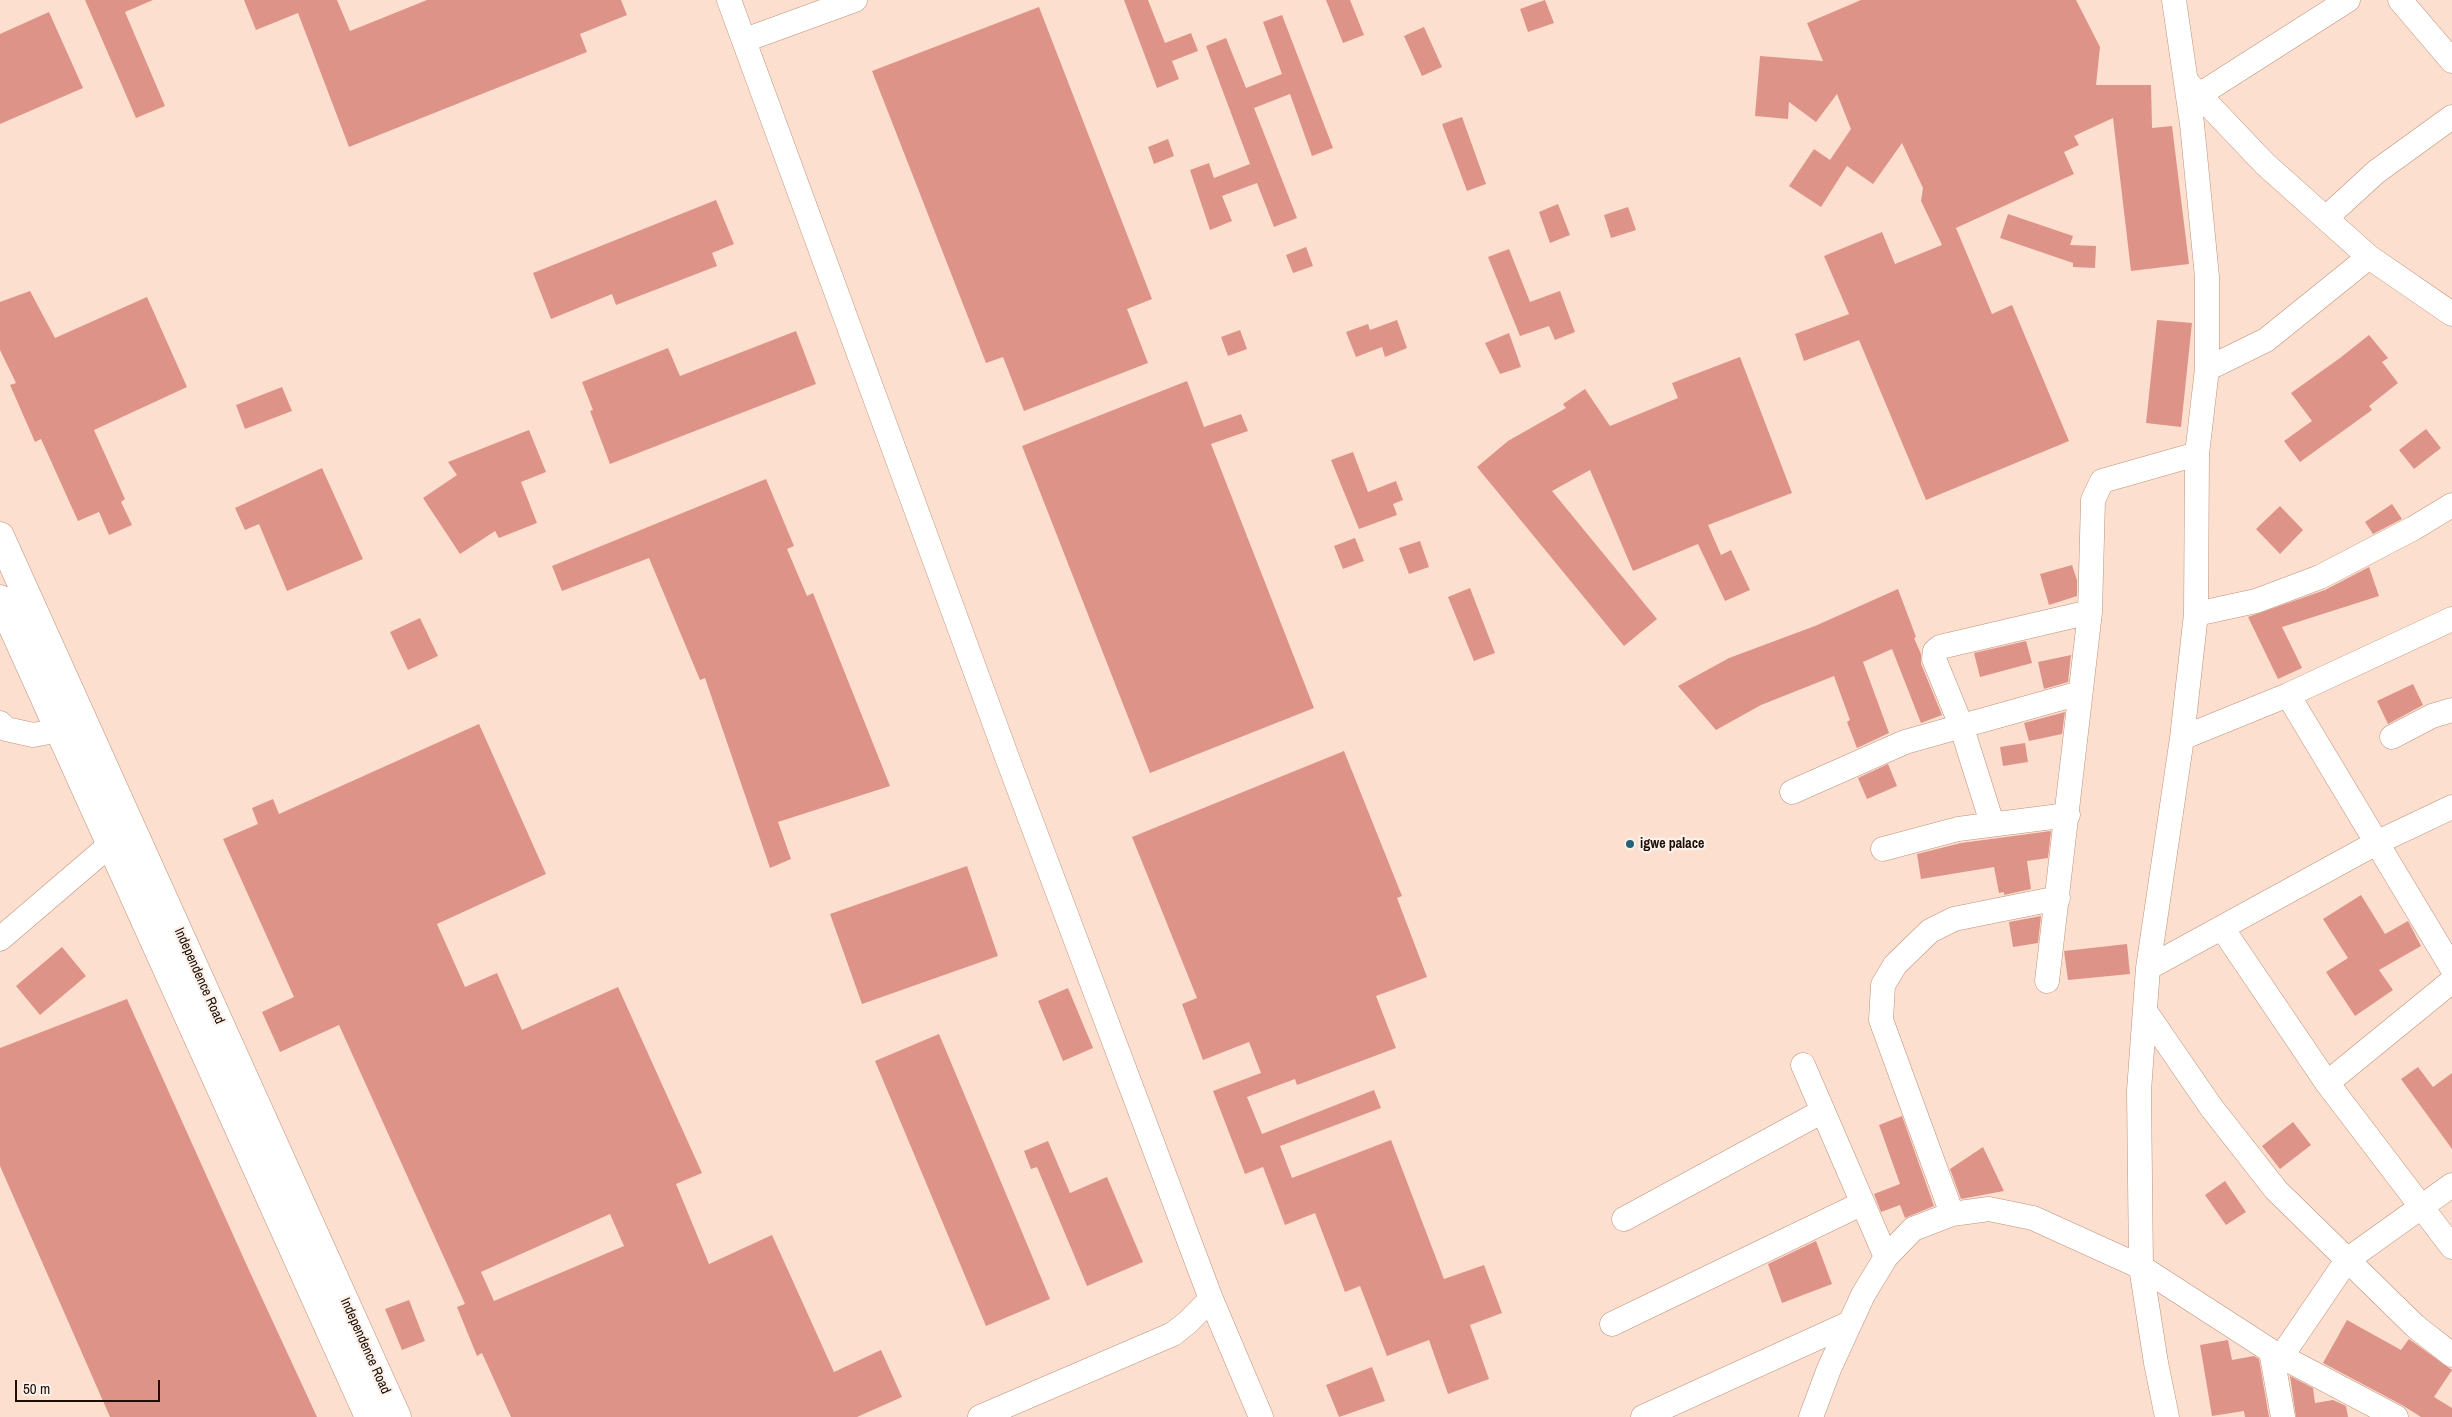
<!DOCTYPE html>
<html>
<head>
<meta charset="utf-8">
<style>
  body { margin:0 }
  #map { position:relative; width:2452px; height:1417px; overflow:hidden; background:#fcdfcf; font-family:"Archivo Narrow",sans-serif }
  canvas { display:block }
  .scale { position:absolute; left:15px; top:1380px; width:145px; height:22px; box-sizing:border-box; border:2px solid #1e0e05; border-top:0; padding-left:6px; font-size:15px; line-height:18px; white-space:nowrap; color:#1e0e05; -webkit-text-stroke:4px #fbf1eb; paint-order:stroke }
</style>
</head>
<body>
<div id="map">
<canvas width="2452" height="1417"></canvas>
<div class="scale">50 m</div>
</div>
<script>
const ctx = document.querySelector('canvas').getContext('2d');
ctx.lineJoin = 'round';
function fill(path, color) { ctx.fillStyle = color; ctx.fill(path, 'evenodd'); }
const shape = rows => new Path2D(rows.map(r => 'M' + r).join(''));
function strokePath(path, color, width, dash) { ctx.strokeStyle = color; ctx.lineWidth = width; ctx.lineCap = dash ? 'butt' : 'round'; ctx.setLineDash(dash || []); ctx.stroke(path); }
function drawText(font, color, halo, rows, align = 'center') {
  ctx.font = font + ' "Archivo Narrow",sans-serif'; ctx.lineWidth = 4.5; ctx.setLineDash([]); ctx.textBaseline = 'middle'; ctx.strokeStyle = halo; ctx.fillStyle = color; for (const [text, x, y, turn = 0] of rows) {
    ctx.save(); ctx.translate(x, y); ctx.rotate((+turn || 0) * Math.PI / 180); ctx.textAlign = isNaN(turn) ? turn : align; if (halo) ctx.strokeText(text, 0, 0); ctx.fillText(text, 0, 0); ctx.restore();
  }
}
const building = shape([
  [85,0,153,0,125,12,165,106,136,118],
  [244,0,337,0,350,31,427,0,621,0,627,15,580,34,587,52,349,147,298,13,256,30],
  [1124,0,1148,0,1165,43,1191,33,1198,51,1172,61,1179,79,1157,88],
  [1326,0,1350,0,1364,35,1343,43],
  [1545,0,1554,23,1528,32,1520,9],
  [1861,0,2076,0,2100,47,2096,85,2151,85,2152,128,2172,126,2189,264,2131,271,2113,118,2074,136,2079,145,2064,152,2074,174,1956,228,1992,314,2012,305,2069,441,1926,500,1859,340,1804,361,1795,334,1849,314,1824,256,1882,232,1895,264,1942,245,1921,201,1923,188,1902,143,1873,184,1847,166,1821,207,1789,186,1814,149,1830,160,1851,129,1837,94,1816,122,1789,102,1788,119,1755,116,1760,56,1823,61,1807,23],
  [1039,7,1152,299,1127,309,1148,363,1024,411,1003,357,986,363,872,71],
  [49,12,83,88,0,124,0,34],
  [1282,15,1333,148,1312,156,1290,94,1254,108,1297,218,1274,227,1257,183,1222,196,1232,221,1210,230,1190,170,1209,163,1214,178,1250,164,1206,46,1226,38,1246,88,1282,74,1263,22],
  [1424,27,1442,67,1422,76,1404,36],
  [1462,117,1486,184,1467,191,1442,124],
  [1168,139,1174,156,1154,164,1148,147],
  [716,200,734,244,712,253,717,266,616,305,612,294,551,319,533,273],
  [1558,204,1570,235,1550,243,1539,212],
  [1628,207,1636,230,1611,238,1604,215],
  [2008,214,2073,236,2070,245,2096,246,2095,268,2073,267,2073,263,2000,238],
  [1306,247,1313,266,1293,273,1286,255],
  [1509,249,1530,302,1560,291,1575,332,1555,340,1549,326,1520,336,1488,257],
  [30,291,55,338,147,297,187,387,94,430,125,499,121,502,132,525,109,535,99,512,78,521,41,439,35,442,10,385,16,383,0,350,0,302],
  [1397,320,1407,348,1385,357,1382,347,1356,357,1346,332,1368,324,1370,330],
  [2157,320,2192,323,2181,427,2146,423],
  [1240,330,1247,349,1228,356,1221,337],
  [796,331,816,384,610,464,590,411,593,410,582,382,668,348,680,376],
  [1509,333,1521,367,1500,374,1485,343],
  [2369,335,2388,358,2382,362,2398,383,2369,406,2372,410,2300,462,2284,441,2312,421,2291,393,2340,358],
  [1740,357,1792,493,1708,525,1721,555,1731,550,1750,590,1725,601,1698,544,1633,571,1590,470,1552,491,1657,619,1624,646,1477,467,1508,441,1566,408,1563,404,1585,389,1610,426,1678,398,1672,383],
  [1187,381,1204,427,1241,414,1248,431,1211,444,1314,708,1150,773,1022,446],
  [282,387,292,411,245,429,236,405],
  [2426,429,2441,448,2414,469,2399,450],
  [529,430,546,472,521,482,537,523,499,538,495,531,460,554,423,498,457,475,448,462],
  [1353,452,1368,492,1396,481,1403,500,1393,504,1397,515,1359,529,1331,460],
  [322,468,363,559,287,591,259,524,245,530,235,508],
  [766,479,794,546,787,549,807,596,813,593,890,786,778,822,791,859,770,868,705,678,700,680,649,558,562,591,552,566],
  [2392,504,2402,519,2373,534,2365,522],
  [2280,506,2303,530,2280,554,2256,529],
  [1355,538,1364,561,1343,569,1334,546],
  [1420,541,1429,567,1409,574,1399,548],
  [2072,565,2077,580,2077,596,2049,605,2040,574],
  [2369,567,2379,596,2282,627,2302,668,2278,679,2248,617,2325,590],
  [1470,588,1495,653,1474,661,1448,597],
  [1898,589,1916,637,1914,638,1921,654,1921,664,1942,715,1921,723,1892,649,1863,662,1889,733,1857,748,1847,722,1850,720,1834,676,1761,705,1716,730,1678,686,1729,658,1815,626],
  [420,618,438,656,408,670,390,632],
  [2026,641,2032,663,1980,677,1974,653],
  [2071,655,2068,682,2044,689,2038,662],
  [2413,684,2423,705,2388,724,2377,701],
  [2065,712,2062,734,2029,741,2024,723],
  [479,724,546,874,437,924,465,987,497,973,522,1030,618,987,702,1173,676,1184,709,1264,772,1235,834,1372,881,1350,902,1397,857,1417,511,1417,482,1353,477,1356,457,1307,465,1304,339,1025,280,1052,262,1012,294,997,223,839,258,824,252,808,273,799,279,814],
  [610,1214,624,1246,494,1301,481,1272],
  [2025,743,2028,762,2003,766,2000,747],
  [1344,751,1402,896,1397,898,1427,977,1376,996,1396,1048,1297,1085,1295,1079,1247,1097,1262,1134,1374,1090,1381,1108,1280,1146,1292,1178,1391,1140,1444,1279,1484,1265,1502,1313,1470,1325,1489,1379,1448,1394,1429,1340,1387,1356,1360,1286,1345,1292,1315,1213,1285,1225,1263,1167,1245,1174,1213,1091,1261,1073,1249,1042,1203,1060,1182,1004,1197,998,1132,837],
  [1888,764,1897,786,1867,799,1858,778],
  [2051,831,2048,858,2027,861,2031,889,2004,895,2004,892,1999,893,1994,867,1921,879,1917,854,1961,843],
  [967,866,998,956,862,1004,830,914],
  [2361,895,2385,934,2408,921,2421,946,2379,970,2393,990,2355,1016,2326,972,2348,958,2323,919],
  [2041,916,2038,943,2013,947,2009,922],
  [2127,944,2130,974,2068,980,2064,951],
  [62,947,86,976,40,1015,16,986],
  [1068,988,1093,1048,1063,1061,1038,1001],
  [127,999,248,1268,317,1417,110,1417,0,1166,0,1048],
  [939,1034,1050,1299,986,1326,875,1061],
  [2418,1067,2433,1087,2452,1073,2452,1149,2401,1079],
  [1902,1116,1934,1206,1905,1218,1900,1205,1881,1212,1874,1194,1900,1184,1879,1125],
  [2293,1122,2311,1145,2280,1169,2262,1146],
  [1048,1141,1070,1193,1107,1177,1143,1262,1087,1286,1037,1167,1031,1169,1024,1151],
  [1983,1147,2004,1191,1961,1199,1950,1169],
  [2225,1181,2246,1212,2226,1225,2205,1195],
  [1816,1241,1832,1284,1782,1303,1768,1264],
  [409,1300,425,1341,402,1350,385,1309],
  [2347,1320,2401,1350,2409,1339,2452,1370,2434,1397,2452,1408,2452,1417,2421,1417,2402,1405,2323,1363],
  [2228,1340,2232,1360,2254,1356,2259,1359,2269,1417,2245,1417,2244,1411,2212,1416,2200,1345],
  [1372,1367,1385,1401,1339,1417,1326,1385],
  [2290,1376,2313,1388,2315,1403,2333,1400,2346,1406,2348,1417,2296,1417]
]);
const minor = shape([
  [729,0,1008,760,1211,1299,1261,1417],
  [2400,0,2452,61],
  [745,40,855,0],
  [2186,81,2265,164,2369,257,2452,314],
  [2199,95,2348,0],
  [2327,217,2376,172,2452,117],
  [2207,369,2266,340,2369,257],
  [2196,614,2256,601,2320,577,2414,528,2452,505],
  [2288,695,2452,968],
  [0,723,6,729,33,735,60,730],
  [2392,737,2432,716,2452,710],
  [2182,738,2288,695,2452,619],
  [1792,792,1905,742,2080,693],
  [1992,823,1961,725,1934,659,1935,651,1940,647,2090,612],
  [1883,849,1958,829,2068,815],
  [2222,928,2327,1083,2452,1247],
  [0,939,111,844],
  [2148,968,2378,842,2452,807],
  [2047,981,2090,612,2093,500,2102,481,2197,454],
  [2145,1011,2211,1107,2276,1190,2415,1326,2452,1355],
  [1803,1065,1886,1257],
  [2327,1083,2452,981],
  [1952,1214,1881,1020,1883,985,1895,965,1930,931,1954,919,2058,898],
  [1624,1219,1823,1111],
  [1612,1324,1863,1203],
  [2271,1351,2283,1417],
  [2281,1357,2347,1260,2452,1185],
  [980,1417,1173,1334,1187,1323,1211,1299],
  [1643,1417,1850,1323],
  [1811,1417,1829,1369,1863,1295,1886,1257,1913,1229,1952,1214,1989,1209,2033,1218,2141,1267,2271,1351,2396,1417],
  [2167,1417,2156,1363,2141,1267,2139,1091,2148,968,2182,738,2196,614,2197,454,2207,369,2207,277,2192,124,2174,0]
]);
const major = shape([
  [0,536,397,1417],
  [0,599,369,1417]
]);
const markers = [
  [1630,844,5,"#266079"]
];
const poiNames = [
  ["igwe palace",1640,844]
];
const streetNames = [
  ["Independence Road",199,976,66],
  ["Independence Road",365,1346,66]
];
fill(building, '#de9388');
strokePath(minor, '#be9179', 25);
strokePath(major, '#be9179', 29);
strokePath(minor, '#fff', 24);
strokePath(major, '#fff', 28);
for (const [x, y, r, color] of markers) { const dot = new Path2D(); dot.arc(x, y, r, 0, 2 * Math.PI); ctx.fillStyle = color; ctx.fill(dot); strokePath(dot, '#fbf1eb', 2); }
drawText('bold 14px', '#1e0e05', '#fbf1eb', poiNames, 'left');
drawText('14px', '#1e0e05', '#fbf1eb', streetNames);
</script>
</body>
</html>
